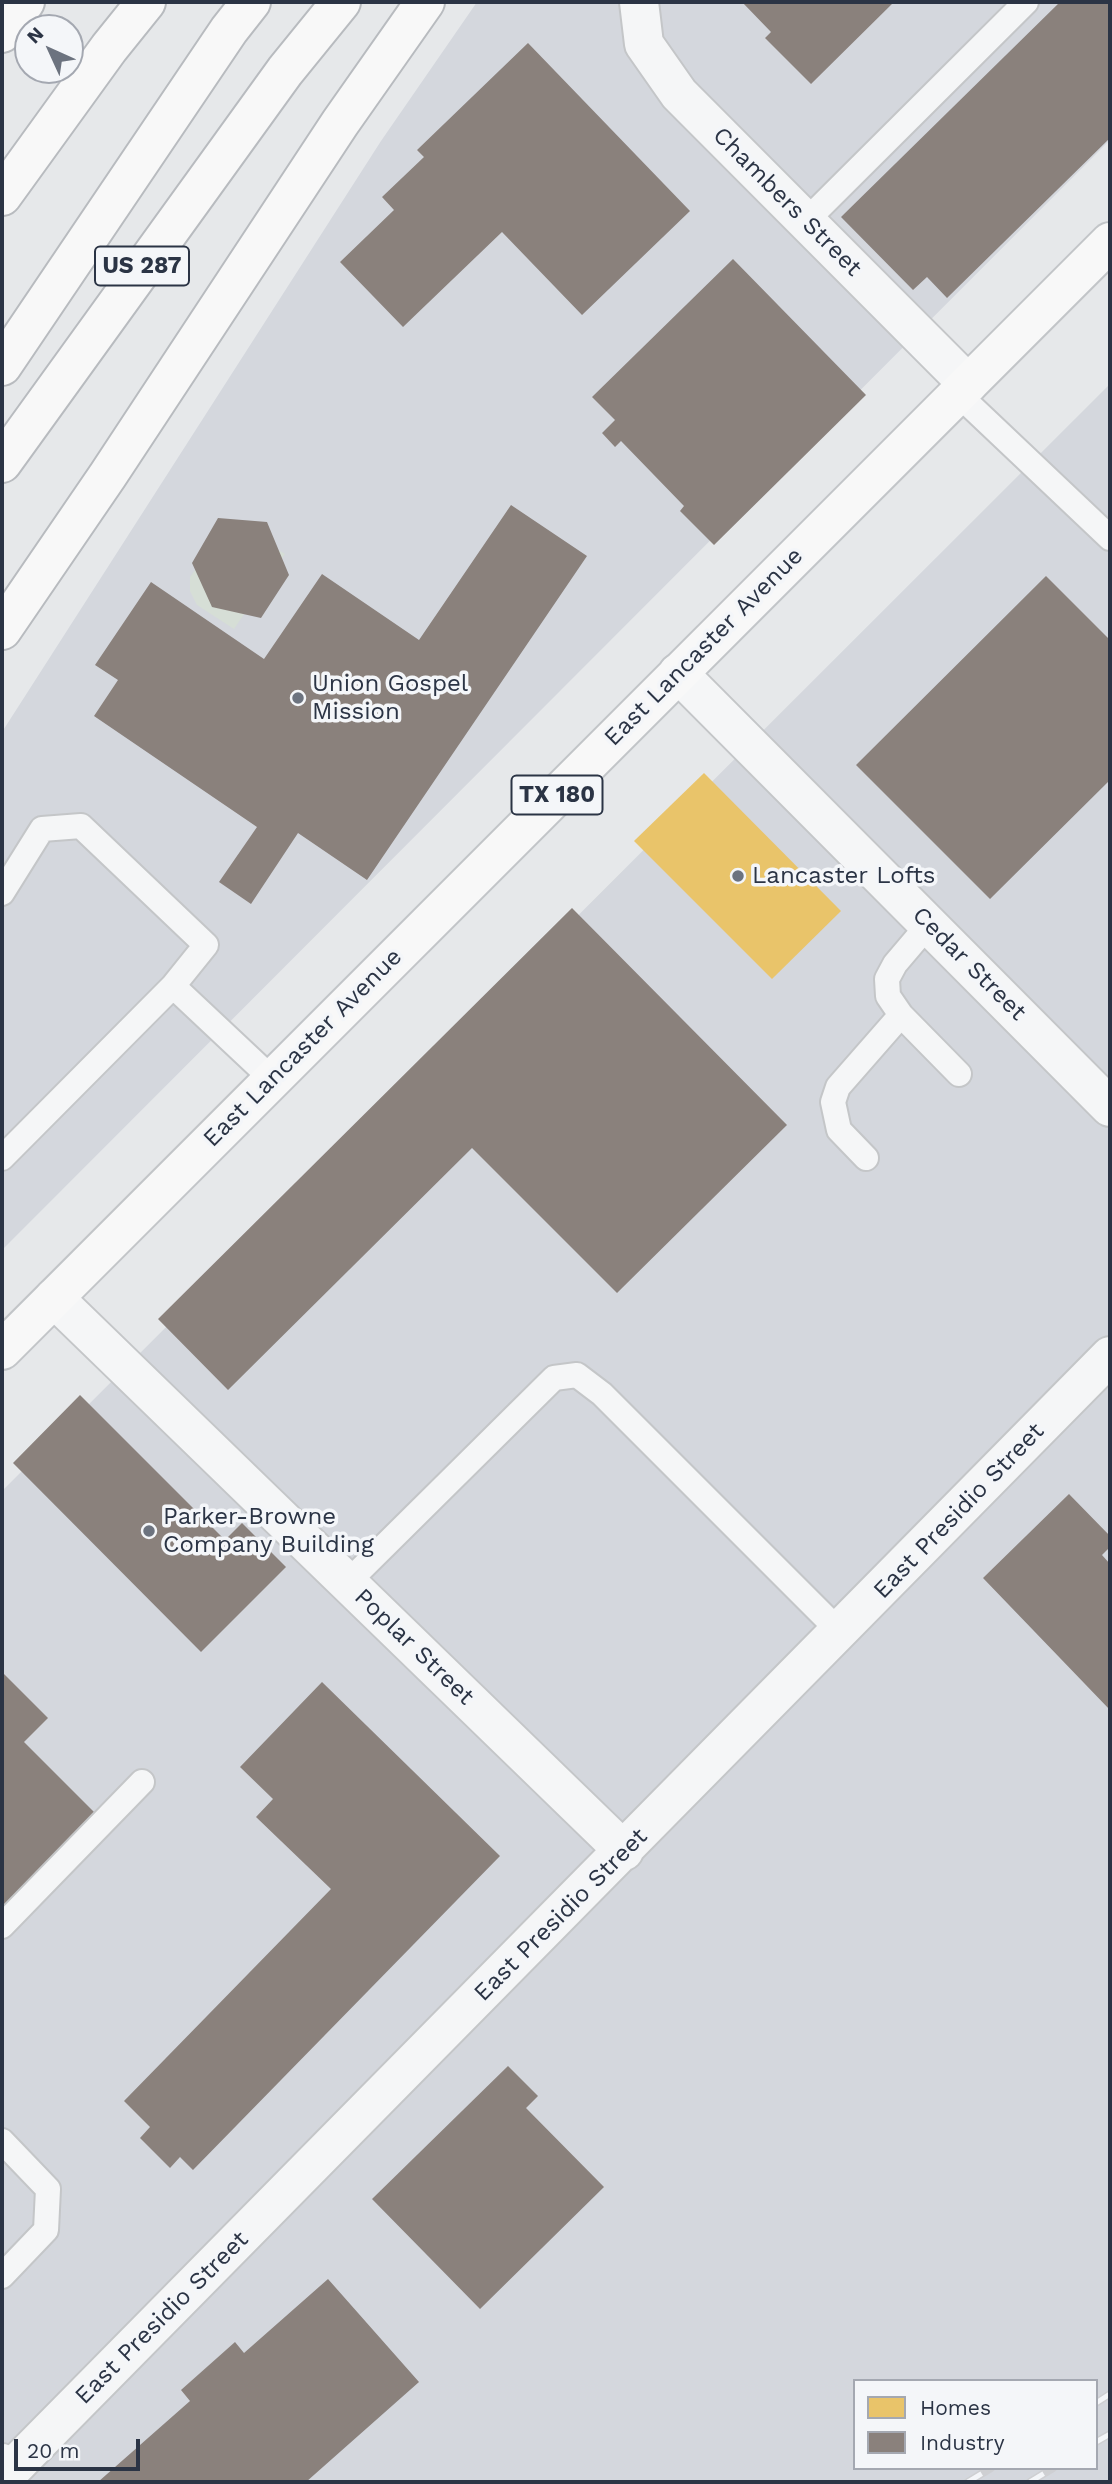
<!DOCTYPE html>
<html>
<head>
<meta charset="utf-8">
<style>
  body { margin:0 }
  #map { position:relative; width:1112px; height:2484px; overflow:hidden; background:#e6e8ea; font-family:"Work Sans",sans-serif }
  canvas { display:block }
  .frame { position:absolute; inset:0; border:4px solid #2b3445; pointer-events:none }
  .legend { position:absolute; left:853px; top:2379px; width:245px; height:91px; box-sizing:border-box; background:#f4f6f9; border:2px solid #a4a8b1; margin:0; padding:9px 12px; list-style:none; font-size:21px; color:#2b3445 }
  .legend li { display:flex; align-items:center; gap:14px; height:35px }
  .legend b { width:35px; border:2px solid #a4a8b1 }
  .north { position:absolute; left:14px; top:14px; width:70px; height:70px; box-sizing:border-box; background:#f4f6f9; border:2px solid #a4a8b1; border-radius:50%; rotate:315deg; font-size:19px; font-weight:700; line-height:28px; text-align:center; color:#2b3445 }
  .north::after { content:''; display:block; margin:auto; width:24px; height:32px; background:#6c737f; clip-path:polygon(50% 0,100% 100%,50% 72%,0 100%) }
  .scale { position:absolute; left:14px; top:2439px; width:126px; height:32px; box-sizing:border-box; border:4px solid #2b3445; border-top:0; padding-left:9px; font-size:21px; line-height:24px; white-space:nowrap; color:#2b3445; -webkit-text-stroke:5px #f4f6f9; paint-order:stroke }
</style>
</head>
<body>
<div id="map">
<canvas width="1112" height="2484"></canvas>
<div class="frame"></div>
<ul class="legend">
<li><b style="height:19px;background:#e9c46a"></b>Homes</li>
<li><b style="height:19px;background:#8a817c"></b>Industry</li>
</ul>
<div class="north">N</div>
<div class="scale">20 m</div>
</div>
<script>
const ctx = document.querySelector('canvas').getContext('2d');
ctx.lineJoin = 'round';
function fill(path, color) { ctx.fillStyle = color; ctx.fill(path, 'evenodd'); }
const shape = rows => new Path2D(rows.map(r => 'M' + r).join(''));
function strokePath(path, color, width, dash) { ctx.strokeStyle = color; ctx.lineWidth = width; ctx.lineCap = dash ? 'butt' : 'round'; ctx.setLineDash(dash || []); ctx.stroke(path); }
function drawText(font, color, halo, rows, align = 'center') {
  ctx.font = font + ' "Work Sans",sans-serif'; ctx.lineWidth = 7; ctx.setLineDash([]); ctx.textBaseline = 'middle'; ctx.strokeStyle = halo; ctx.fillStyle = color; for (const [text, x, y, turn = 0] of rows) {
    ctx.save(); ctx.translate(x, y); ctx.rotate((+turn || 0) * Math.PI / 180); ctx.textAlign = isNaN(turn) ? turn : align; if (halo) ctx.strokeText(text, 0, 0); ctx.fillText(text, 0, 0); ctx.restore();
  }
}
const built = shape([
  [477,2,1110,2,1110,140,2,1250,2,732,381,141],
  [1110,384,1110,2482,2,2482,2,1491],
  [855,2381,1096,2381,1096,2468,855,2468]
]);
const green = shape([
  [243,529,285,554,234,629,197,605,190,591,190,577,218,537]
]);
const homes = shape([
  [704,773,841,911,772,979,634,841]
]);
const industry = shape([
  [742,2,894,2,811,84,765,38,771,32],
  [1060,2,1110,2,1110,138,947,298,927,277,913,290,841,217],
  [528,43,690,211,582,315,502,232,403,327,340,262,394,210,382,197,424,157,417,150],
  [733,259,866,395,714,545,680,511,684,506,621,441,615,447,602,433,615,420,592,397],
  [511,505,587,556,367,880,298,833,251,904,219,882,257,827,94,716,118,680,95,665,151,582,264,659,322,574,419,640],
  [218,518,267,522,289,575,261,618,212,607,192,563],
  [1046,576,1110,640,1110,780,990,899,856,765],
  [572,908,787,1125,617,1293,472,1148,228,1390,158,1319],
  [80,1395,225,1540,242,1523,286,1567,201,1652,13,1463],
  [1069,1494,1110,1536,1110,1547,1102,1555,1110,1564,1110,1710,983,1578],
  [2,1672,48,1718,24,1742,101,1819,2,1918],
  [322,1682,500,1856,193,2170,180,2157,170,2168,140,2138,150,2127,124,2101,331,1889,256,1817,273,1799,240,1767],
  [508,2066,538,2096,526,2108,604,2187,480,2309,372,2199],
  [328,2279,419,2382,306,2482,98,2482,190,2401,181,2390,235,2342,244,2353]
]);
const lane = shape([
  [806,221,1026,2],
  [958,394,1110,538],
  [2,893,42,829,81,826,206,945,173,986,2,1158],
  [929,924,895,964,887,979,888,996,901,1015,959,1074],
  [173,986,272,1079],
  [866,1158,839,1130,833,1102,838,1087,901,1015],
  [348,1582,554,1378,577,1375,602,1394,840,1632],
  [2,1926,142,1782],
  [2,2141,48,2189,46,2230,2,2276]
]);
const street = shape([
  [639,2,644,44,679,94,968,384],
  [678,673,1110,1107],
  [54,1298,624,1851],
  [2,2463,10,2471,1110,1356]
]);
const primary = shape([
  [2,1350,1110,242]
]);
const highway = shape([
  [2,33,25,2],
  [2,196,109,48,146,2],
  [2,366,229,30,251,2],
  [2,463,285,71,341,2],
  [2,630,108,475,340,123,425,2]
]);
const rail = shape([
  [1096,2403,1110,2394],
  [1096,2442,1110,2434],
  [968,2482,991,2468],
  [1030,2482,1053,2468]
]);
const markers = [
  [298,698,7,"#6c737f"],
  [738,876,7,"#6c737f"],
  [149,1531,7,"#6c737f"]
];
const shields = [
  [142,266,94],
  [557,795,91]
];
const shieldNames = [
  ["US 287",142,266],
  ["TX 180",557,795]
];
const streetNames = [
  ["Chambers Street",787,202,45],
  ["East Lancaster Avenue",704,647,-45],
  ["Cedar Street",969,964,45],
  ["East Lancaster Avenue",303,1048,-45],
  ["East Presidio Street",959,1511,-46],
  ["Poplar Street",414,1647,44],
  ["East Presidio Street",561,1915,-45],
  ["East Presidio Street",162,2318,-45]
];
const poiNames = [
  ["Union Gospel",312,684],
  ["Mission",312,712],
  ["Lancaster Lofts",752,876],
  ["Parker-Browne",163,1517],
  ["Company Building",163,1545]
];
fill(built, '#d4d7dd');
fill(green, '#d6ded6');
fill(homes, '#e9c46a');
fill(industry, '#8a817c');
strokePath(lane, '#c4c6c8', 28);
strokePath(street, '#c4c6c8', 42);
strokePath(primary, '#c2c5c8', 42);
strokePath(highway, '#b8bbbf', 42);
strokePath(lane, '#f5f6f7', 24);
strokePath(street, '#f5f6f7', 38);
strokePath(primary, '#f8f8f8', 38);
strokePath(highway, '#f8f8f8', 38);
strokePath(rail, '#cecfd2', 8);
strokePath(rail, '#f4f6f9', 5, [16]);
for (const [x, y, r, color] of markers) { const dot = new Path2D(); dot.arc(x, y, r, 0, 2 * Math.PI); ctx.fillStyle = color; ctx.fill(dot); strokePath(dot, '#f4f6f9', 2.5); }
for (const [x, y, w] of shields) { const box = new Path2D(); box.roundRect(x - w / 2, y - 19.5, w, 39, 5); ctx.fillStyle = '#f4f6f9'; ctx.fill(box); strokePath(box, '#2b3445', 2); }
drawText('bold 23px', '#2b3445', null, shieldNames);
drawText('24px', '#2b3445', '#f4f6f9', streetNames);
drawText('24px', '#2b3445', '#f4f6f9', poiNames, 'left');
</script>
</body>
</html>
